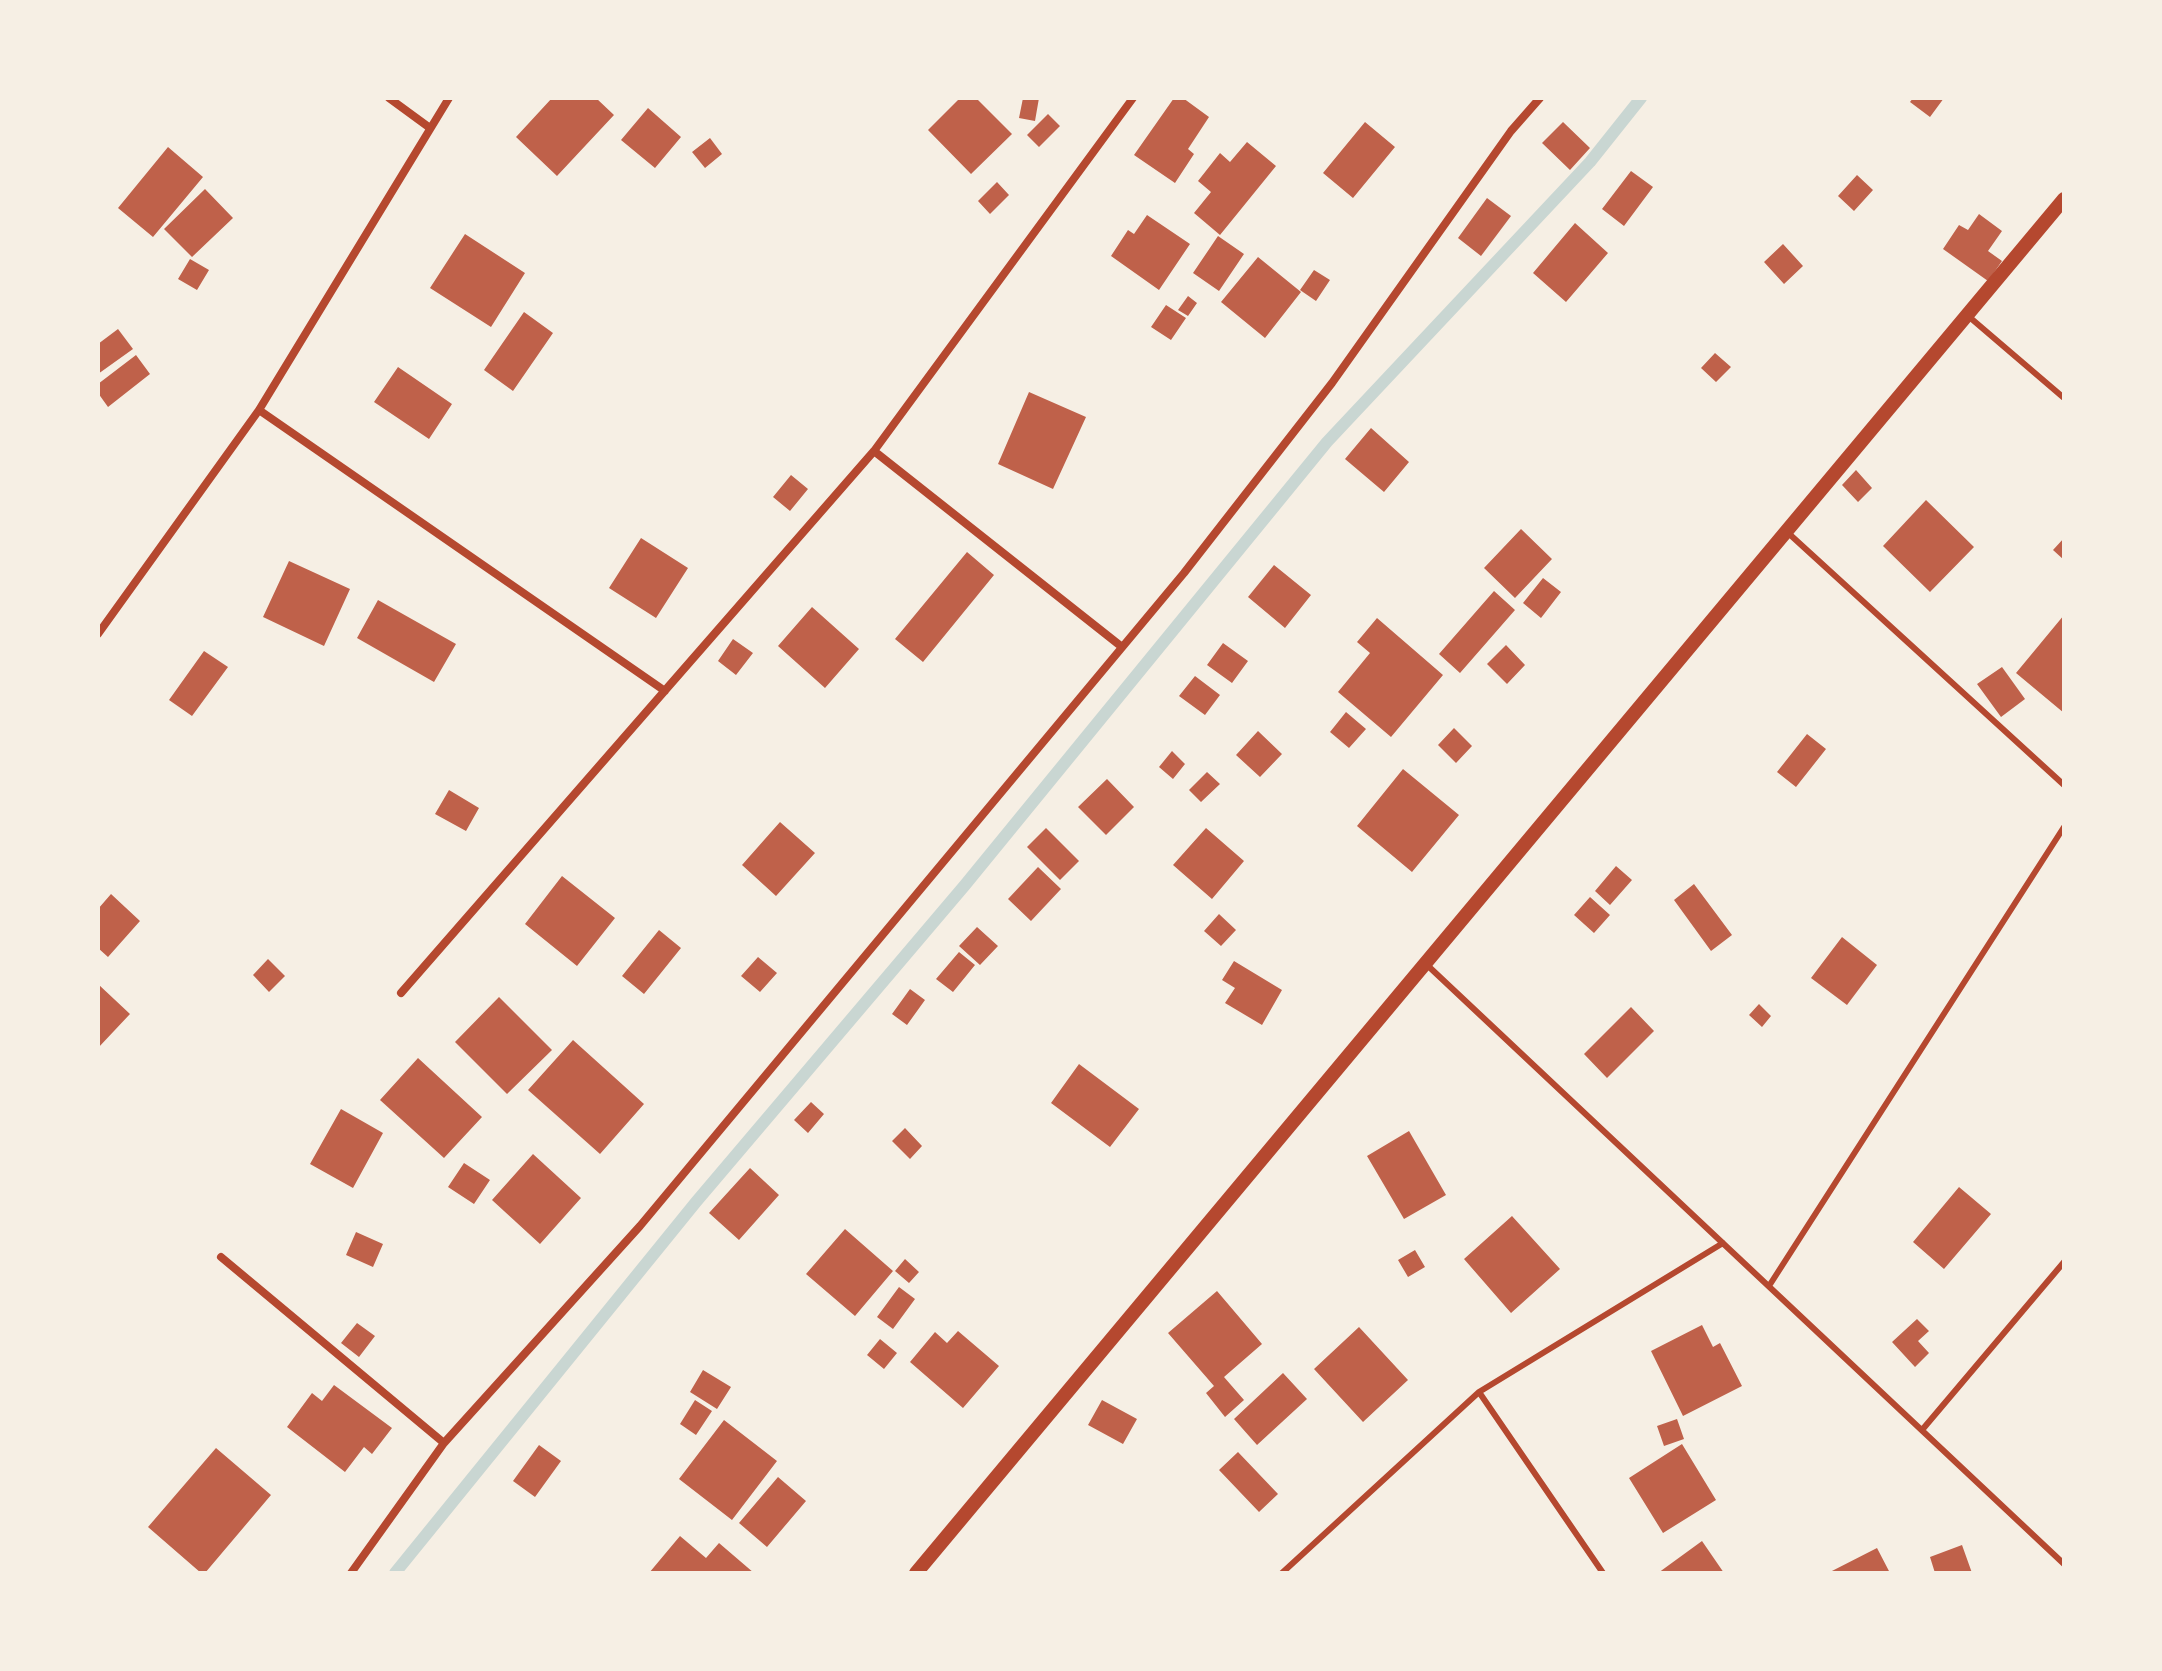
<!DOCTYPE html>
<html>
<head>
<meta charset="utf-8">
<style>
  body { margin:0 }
  #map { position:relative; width:2162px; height:1671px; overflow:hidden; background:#f6efe4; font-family:Barlow,sans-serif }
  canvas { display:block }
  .frame { position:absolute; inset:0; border:100px solid #f6efe4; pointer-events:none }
</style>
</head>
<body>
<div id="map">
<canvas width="2162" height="1671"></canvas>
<div class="frame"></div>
</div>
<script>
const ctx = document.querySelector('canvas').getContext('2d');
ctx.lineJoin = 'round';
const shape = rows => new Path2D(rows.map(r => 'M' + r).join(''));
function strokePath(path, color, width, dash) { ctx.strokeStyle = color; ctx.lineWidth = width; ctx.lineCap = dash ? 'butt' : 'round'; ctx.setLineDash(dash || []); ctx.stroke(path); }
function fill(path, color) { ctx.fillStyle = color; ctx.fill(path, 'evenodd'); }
const stream = shape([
  [395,1573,696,1202,965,885,1327,442,1590,162,1641,98]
]);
const building = shape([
  [552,98,596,98,614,115,557,176,516,137],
  [960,98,976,98,1012,134,971,174,928,130],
  [1023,98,1039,98,1035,121,1019,118],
  [1174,98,1183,98,1209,117,1188,149,1194,154,1175,183,1134,155],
  [1913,98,1944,98,1930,117,1910,102],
  [648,108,681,137,655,168,621,140],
  [1048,114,1060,126,1039,147,1027,135],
  [1365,122,1395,147,1353,198,1323,173],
  [1563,122,1590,148,1570,170,1542,143],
  [710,138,722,154,705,168,692,152],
  [1247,142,1276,166,1220,235,1194,213,1211,192,1198,181,1220,153,1230,162],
  [168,147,203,177,153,237,118,208],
  [1631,171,1653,187,1624,226,1602,209],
  [1857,175,1873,190,1854,211,1838,196],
  [997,182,1009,195,990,214,978,201],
  [205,189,233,218,192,257,164,229],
  [1487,198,1511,216,1481,256,1458,238],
  [1979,214,2002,231,1988,251,2002,261,1988,281,1943,249,1959,225,1968,230],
  [1147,215,1190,244,1159,290,1111,256,1128,230,1134,234],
  [1575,223,1608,253,1566,302,1533,273],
  [465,234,525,273,491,327,430,288],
  [1218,236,1244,254,1219,291,1193,273],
  [1783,244,1803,266,1784,284,1764,262],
  [1258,257,1301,292,1265,338,1221,302],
  [190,259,209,270,197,290,178,279],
  [1314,270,1330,280,1316,301,1300,290],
  [1188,296,1197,303,1188,316,1178,310],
  [1166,305,1186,318,1171,340,1151,327],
  [524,312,553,333,513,391,484,370],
  [118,329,133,349,98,374,98,344],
  [1715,353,1731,367,1716,382,1701,368],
  [136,355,150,374,108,407,98,393,98,384],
  [398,367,452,404,429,439,374,402],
  [1029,392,1086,417,1053,489,998,464],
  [1371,428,1409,462,1384,492,1345,459],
  [1856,470,1872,488,1858,502,1842,485],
  [791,475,808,489,790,511,773,497],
  [1926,500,1974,547,1930,592,1883,546],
  [1521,529,1552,559,1515,598,1484,568],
  [641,538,688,568,656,618,609,588],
  [2064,538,2064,560,2053,550],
  [967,552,994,575,923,662,895,639],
  [289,561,350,589,324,646,263,617],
  [1274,565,1311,595,1285,628,1248,597],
  [1543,578,1561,592,1541,618,1523,603],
  [1494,591,1515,610,1460,673,1439,654],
  [378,600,456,644,434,682,357,638],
  [812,607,859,649,825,688,778,646],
  [2064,615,2064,713,2016,673],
  [1377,618,1443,675,1391,737,1338,692,1370,653,1357,642],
  [733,639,753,653,736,675,718,661],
  [1223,643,1248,661,1232,683,1207,665],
  [1506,645,1525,665,1507,684,1487,664],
  [204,651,228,667,192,716,169,700],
  [2002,667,2025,699,2001,717,1977,684],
  [1195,676,1220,695,1205,715,1179,696],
  [1346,712,1366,729,1349,748,1330,732],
  [1454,728,1472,746,1456,763,1438,745],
  [1258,731,1282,754,1260,777,1236,755],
  [1807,734,1826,749,1796,787,1777,772],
  [1172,751,1185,764,1173,779,1159,767],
  [1403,769,1459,815,1412,872,1357,826],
  [1207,772,1220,784,1201,802,1189,790],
  [1107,779,1134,807,1106,835,1078,807],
  [449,790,479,808,466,831,435,814],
  [780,822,815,853,776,896,742,865],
  [1046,828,1079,861,1060,880,1027,847],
  [1206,828,1244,861,1212,899,1173,865],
  [1616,866,1632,880,1610,905,1595,891],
  [1038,867,1061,889,1031,921,1008,899],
  [562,876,615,918,577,966,525,924],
  [1694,884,1732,935,1711,951,1674,900],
  [111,894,140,921,108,957,98,948,98,909],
  [1590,897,1610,915,1594,933,1574,915],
  [1219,914,1236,930,1221,946,1204,931],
  [977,927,998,946,980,965,959,946],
  [659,930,681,948,644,994,622,976],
  [1842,937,1877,965,1847,1005,1811,978],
  [959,952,975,965,953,992,936,979],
  [758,957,777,973,760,992,741,976],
  [268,959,285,976,269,992,253,975],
  [1234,961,1282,990,1262,1025,1225,1003,1235,988,1222,980],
  [98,984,130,1014,98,1048],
  [910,989,925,1000,907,1025,892,1014],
  [499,997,552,1050,507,1094,455,1042],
  [1759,1004,1771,1016,1762,1027,1749,1015],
  [1631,1007,1654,1031,1607,1078,1584,1054],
  [573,1040,644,1104,600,1154,528,1090],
  [418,1058,482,1117,444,1158,380,1100],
  [1079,1064,1139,1109,1110,1147,1051,1103],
  [811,1102,824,1114,808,1133,794,1120],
  [341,1109,383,1133,353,1188,310,1164],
  [905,1128,922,1146,910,1159,892,1141],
  [1409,1131,1446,1195,1404,1219,1367,1156],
  [533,1154,581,1198,540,1244,492,1200],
  [464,1163,490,1180,474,1204,448,1187],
  [750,1168,779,1195,739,1240,709,1213],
  [1959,1187,1991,1214,1944,1269,1913,1242],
  [1512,1216,1560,1269,1511,1313,1464,1259],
  [845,1229,893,1271,855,1316,806,1274],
  [356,1232,383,1244,373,1267,346,1255],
  [1415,1250,1425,1267,1408,1277,1398,1260],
  [905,1259,919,1272,909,1283,895,1271],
  [899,1287,915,1299,893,1329,877,1317],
  [1217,1291,1262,1344,1224,1377,1244,1400,1225,1417,1206,1393,1214,1386,1168,1333],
  [1917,1319,1929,1331,1918,1341,1929,1353,1915,1367,1892,1342],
  [357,1323,375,1336,359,1357,341,1343],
  [1702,1325,1713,1347,1720,1343,1742,1386,1683,1416,1651,1351],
  [1359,1327,1408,1380,1363,1422,1314,1369],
  [958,1331,999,1366,963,1408,910,1362,935,1332,947,1343],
  [880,1339,897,1353,884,1369,867,1355],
  [703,1370,731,1387,717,1409,690,1392],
  [1283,1373,1307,1399,1257,1445,1234,1419],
  [334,1385,392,1428,372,1454,364,1447,345,1472,287,1427,312,1393,322,1401],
  [695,1400,712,1411,696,1435,680,1424],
  [1102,1400,1137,1419,1123,1444,1088,1425],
  [1677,1419,1684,1439,1664,1446,1657,1426],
  [724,1420,777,1461,732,1520,679,1479],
  [1682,1444,1716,1500,1663,1533,1629,1478],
  [539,1445,561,1461,535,1497,513,1481],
  [216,1448,271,1495,205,1573,201,1573,148,1527],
  [1238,1452,1278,1494,1259,1512,1219,1470],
  [778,1477,806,1501,767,1547,739,1523],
  [680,1536,706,1558,719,1543,754,1573,649,1573],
  [1702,1541,1724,1573,1658,1573],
  [1962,1545,1972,1573,1935,1573,1930,1557],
  [1877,1548,1890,1573,1828,1573]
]);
const service = shape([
  [1967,315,2064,398],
  [1786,531,2064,785],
  [1426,964,2064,1564],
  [1769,1286,2064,827],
  [1479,1392,1603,1573],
  [1922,1430,2064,1262],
  [1282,1573,1479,1392,1723,1243]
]);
const minor = shape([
  [389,98,430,128],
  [259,410,665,691],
  [874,451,1122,647],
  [98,634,259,410,449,98],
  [401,993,874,451,1133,98],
  [221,1257,444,1443],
  [351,1573,444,1443,640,1226,1184,573,1332,383,1511,131,1540,98]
]);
const tertiary = shape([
  [916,1573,2064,199]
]);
strokePath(stream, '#c9d6d2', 12);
fill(building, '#bf614a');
strokePath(service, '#b5482f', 6);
strokePath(minor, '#b5482f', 8);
strokePath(tertiary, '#b5482f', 14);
</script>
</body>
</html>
